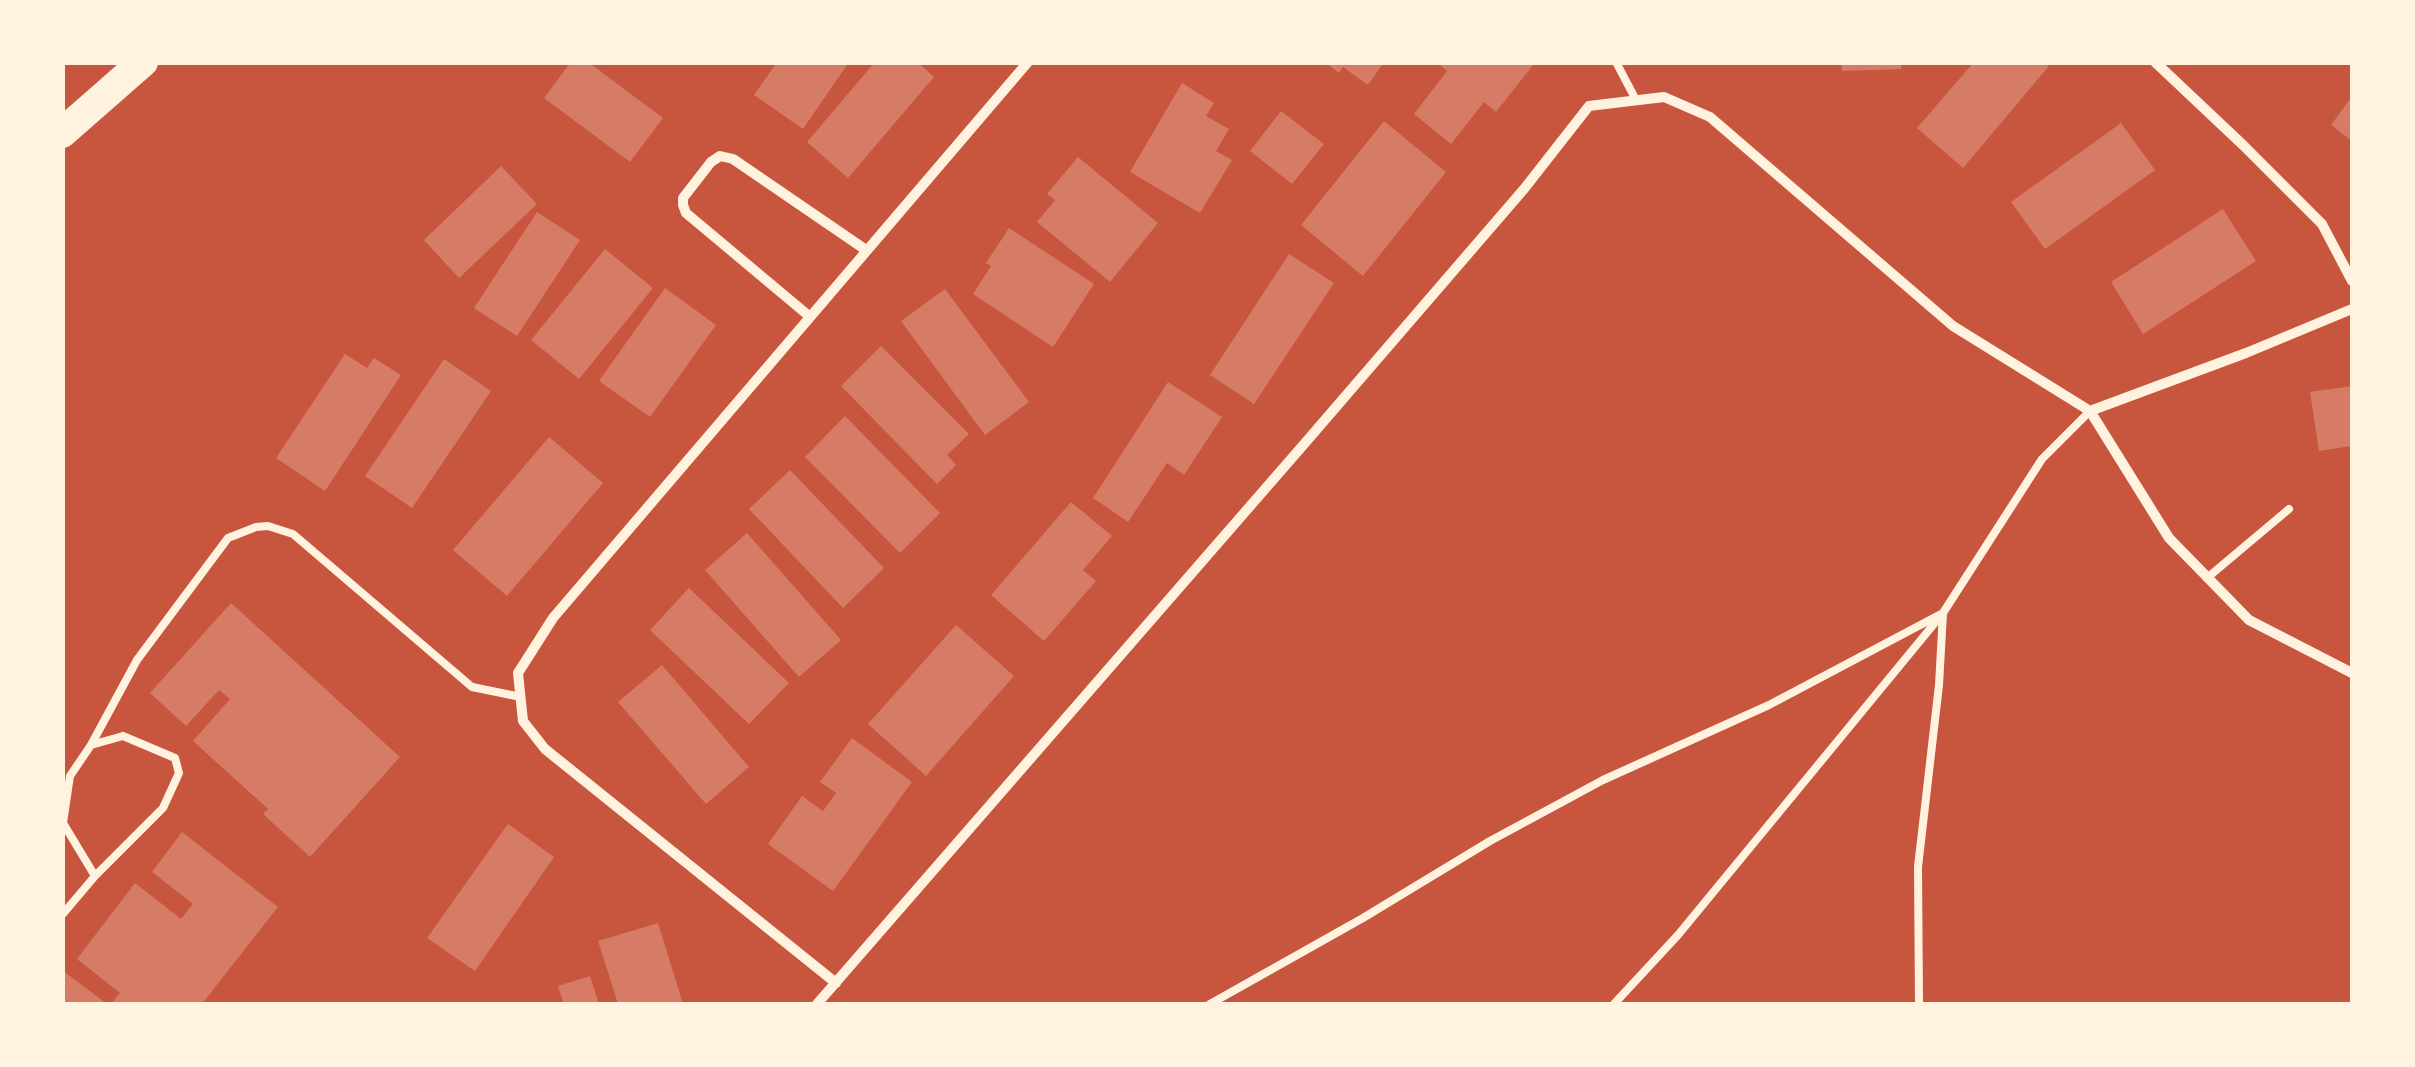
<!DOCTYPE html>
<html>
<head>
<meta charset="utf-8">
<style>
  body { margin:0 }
  #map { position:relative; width:2415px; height:1067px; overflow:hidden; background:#c8553d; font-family:"Public Sans",sans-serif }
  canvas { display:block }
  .frame { position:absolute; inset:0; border:65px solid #fff3e0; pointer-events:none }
</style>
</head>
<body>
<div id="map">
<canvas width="2415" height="1067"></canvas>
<div class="frame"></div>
</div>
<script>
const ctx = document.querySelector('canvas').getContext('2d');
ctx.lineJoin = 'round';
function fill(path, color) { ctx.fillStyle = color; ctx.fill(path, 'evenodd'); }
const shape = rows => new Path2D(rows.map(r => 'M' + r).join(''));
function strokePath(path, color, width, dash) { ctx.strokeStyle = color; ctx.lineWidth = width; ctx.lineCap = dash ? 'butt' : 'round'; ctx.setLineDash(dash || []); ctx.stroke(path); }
const building = shape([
  [571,62,588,62,663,118,630,162,544,98],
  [777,62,849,62,803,129,754,95],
  [875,62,917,62,934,77,848,178,807,142],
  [1325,62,1384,62,1368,85,1343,67,1339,73],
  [1442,62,1531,62,1533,65,1496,112,1484,102,1451,144,1414,114,1447,71,1440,65],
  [1841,62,1901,62,1901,69,1842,71],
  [1974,62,2045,62,2049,66,1963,168,1917,128],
  [1182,83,1214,103,1206,116,1229,129,1216,151,1232,160,1200,213,1130,172],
  [2352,96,2352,141,2331,125],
  [1281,111,1324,144,1292,184,1250,151],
  [1384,121,1446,172,1363,276,1301,225],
  [2121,123,2155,170,2045,249,2011,202],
  [1078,157,1158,223,1110,282,1037,222,1055,200,1047,194],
  [501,166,537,204,459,278,424,240],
  [2223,209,2256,261,2143,334,2111,282],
  [537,212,580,240,517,336,474,308],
  [1009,228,1094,284,1053,347,973,294,991,266,986,263],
  [605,249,653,288,579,379,531,340],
  [1289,254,1334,283,1254,404,1210,375],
  [665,288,716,325,650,417,599,381],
  [945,289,1029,402,985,435,901,321],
  [881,346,969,434,947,455,956,465,937,484,841,386],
  [345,354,367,368,374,358,401,375,325,491,276,458],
  [444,359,491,391,412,508,365,476],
  [1168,382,1222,417,1184,475,1167,463,1128,522,1093,498],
  [2352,386,2352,446,2319,451,2310,392],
  [845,416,940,513,900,553,805,457],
  [549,437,603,483,507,596,453,550],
  [790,470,884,568,843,608,749,509],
  [1071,502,1112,536,1083,570,1096,581,1044,641,991,595],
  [747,533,841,640,799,677,705,570],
  [689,588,789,683,749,724,650,630],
  [231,603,400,757,310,857,263,814,268,809,193,741,230,699,219,690,186,726,150,693],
  [956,625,1014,676,926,776,868,724],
  [662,665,749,767,706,804,618,702],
  [852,738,912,782,833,891,768,844,802,796,823,811,836,793,820,782],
  [508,824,554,857,475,971,427,938],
  [182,832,278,907,202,1004,111,1004,120,993,77,959,135,883,181,919,193,904,152,872],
  [658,923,683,1004,618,1004,598,941],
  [62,970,107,1004,62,1004],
  [590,976,599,1004,564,1004,558,986]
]);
const service = shape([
  [1616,62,1636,100],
  [2207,578,2289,509],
  [123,736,175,758,179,773,163,808,95,876,63,823,70,776,91,745,123,736],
  [91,745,137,660,228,538,256,527,268,526,293,534,472,687,521,697],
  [62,915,95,876],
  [1210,1004,1363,918,1490,841,1603,780,1769,705,1943,613],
  [1614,1004,1678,935,1943,613,2042,459,2090,411],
  [1919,1004,1918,867,1939,685,1943,613]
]);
const minor = shape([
  [2155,62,2243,145,2322,224,2352,281],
  [809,316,686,213,683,205,683,198,711,162,720,156,733,159,866,250],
  [2090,411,2246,353,2352,309],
  [836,983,545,749,523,721,518,673,553,618,1028,62],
  [817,1004,1305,443,1524,189,1589,106,1664,97,1710,117,1953,326,2090,411,2169,538,2249,620,2352,673]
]);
const motorway = shape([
  [62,133,143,62]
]);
fill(building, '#d67c66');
strokePath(service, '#fff3e0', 8);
strokePath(minor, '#fff3e0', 10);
strokePath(motorway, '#fff3e0', 30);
</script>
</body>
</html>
